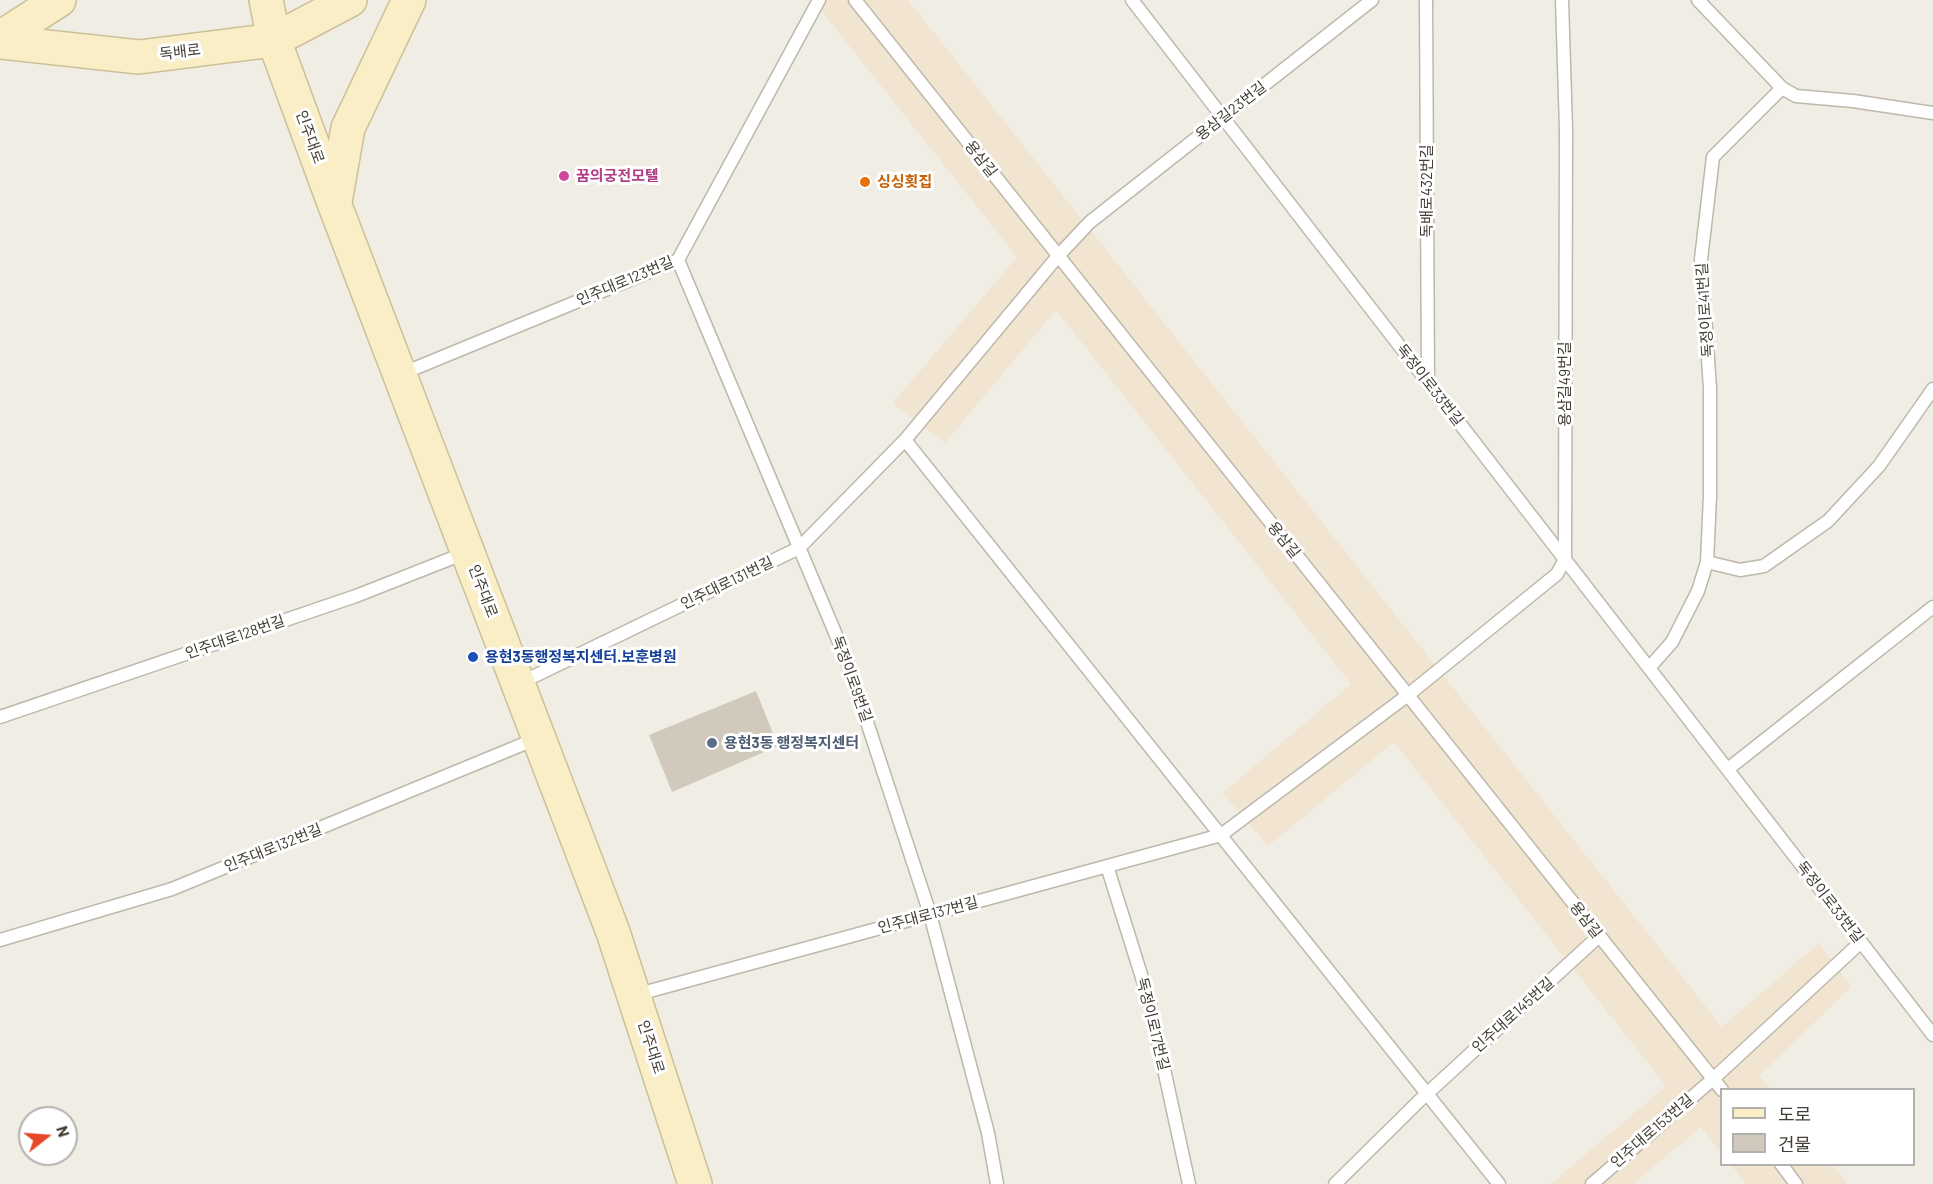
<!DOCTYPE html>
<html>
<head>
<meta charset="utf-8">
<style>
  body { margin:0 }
  #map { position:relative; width:1933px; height:1184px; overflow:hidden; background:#f0ede4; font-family:Barlow,"Noto Sans KR",sans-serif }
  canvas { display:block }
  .legend { position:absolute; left:1720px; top:1088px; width:195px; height:78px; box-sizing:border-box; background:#fff; border:2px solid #b3b1ae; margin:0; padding:8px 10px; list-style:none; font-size:18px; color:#423d35 }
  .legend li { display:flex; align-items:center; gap:12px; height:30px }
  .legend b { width:30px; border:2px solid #b3b1ae }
  .north { position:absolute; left:18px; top:1106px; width:60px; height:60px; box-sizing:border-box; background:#fff; border:2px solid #b3b1ae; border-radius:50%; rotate:73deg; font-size:16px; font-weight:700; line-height:24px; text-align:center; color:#423d35 }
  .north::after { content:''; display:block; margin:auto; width:21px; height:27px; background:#e64726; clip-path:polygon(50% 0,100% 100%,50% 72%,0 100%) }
</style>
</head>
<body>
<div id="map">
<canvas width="1933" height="1184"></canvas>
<ul class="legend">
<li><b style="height:8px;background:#f9eec6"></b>도로</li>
<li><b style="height:16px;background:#d1c9bb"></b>건물</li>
</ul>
<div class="north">N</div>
</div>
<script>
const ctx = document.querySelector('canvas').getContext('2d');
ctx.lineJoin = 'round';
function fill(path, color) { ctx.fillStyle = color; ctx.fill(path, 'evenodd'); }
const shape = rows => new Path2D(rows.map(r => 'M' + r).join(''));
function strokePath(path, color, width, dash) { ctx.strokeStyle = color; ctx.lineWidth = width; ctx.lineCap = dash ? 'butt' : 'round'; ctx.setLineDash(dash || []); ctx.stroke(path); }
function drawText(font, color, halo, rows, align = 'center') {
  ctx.font = font + ' Barlow,"Noto Sans KR",sans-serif'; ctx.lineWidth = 6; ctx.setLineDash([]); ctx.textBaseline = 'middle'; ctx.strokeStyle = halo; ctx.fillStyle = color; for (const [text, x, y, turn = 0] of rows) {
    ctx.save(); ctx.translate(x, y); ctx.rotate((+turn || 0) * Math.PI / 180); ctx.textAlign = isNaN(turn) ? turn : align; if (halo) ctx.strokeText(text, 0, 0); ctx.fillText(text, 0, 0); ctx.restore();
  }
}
const commercial = shape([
  [813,0,908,0,1722,1027,1819,943,1851,987,1759,1076,1770,1089,1722,1090,1721,1153,1701,1127,1633,1184,1551,1184,1666,1086,1394,742,1268,846,1223,793,1351,684,1056,310,945,443,893,403,1017,257],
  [1731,1165,1832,1165,1848,1184,1746,1184]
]);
const building = shape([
  [756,691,778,746,672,792,649,735]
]);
const lane = shape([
  [855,0,1722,1090],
  [1132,0,1933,1035],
  [1426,0,1428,383],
  [1698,0,1782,88,1796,96,1853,101,1933,113],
  [678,260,847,661,930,914,988,1133,997,1184],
  [401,374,678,260,819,0],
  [905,440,1499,1184],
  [1707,562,1740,570,1764,566,1828,521,1879,466,1933,389],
  [1649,668,1672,642,1698,591,1707,562,1710,496,1710,388,1701,259,1713,157,1782,88],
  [520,683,799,548,905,440,1058,256,1090,222,1372,0],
  [0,717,356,596,465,553],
  [1728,769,1933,607],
  [1107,866,1149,1000,1189,1184],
  [0,940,172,889,538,738],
  [635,995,1221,835,1408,695,1557,574,1565,559,1566,129,1562,0],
  [1781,1164,1796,1184],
  [1335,1184,1419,1101,1599,936],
  [1592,1184,1713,1079,1861,942]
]);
const secondary = shape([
  [266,0,274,40,334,203,613,932,695,1184],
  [0,38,59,0],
  [0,42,139,57,274,40,350,0],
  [335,202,348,128,409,0]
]);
const markers = [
  [564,176,6,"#d1479c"],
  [865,182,6,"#e8710a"],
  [473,657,6,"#1a4fb4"],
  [712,743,6,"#5c6f8a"]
];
const streetNames = [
  ["독배로",180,52,-7],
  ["용삼길23번길",1231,111,-38],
  ["인주대로",310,137,70],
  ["용삼길",981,159,52],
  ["독배로432번길",1427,191,-90],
  ["인주대로123번길",625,281,-23],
  ["독정이로41번길",1705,310,-94],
  ["용삼길49번길",1565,384,-90],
  ["독정이로33번길",1430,385,52],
  ["용삼길",1284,540,51],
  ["인주대로131번길",727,583,-26],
  ["인주대로",483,591,69],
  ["인주대로128번길",235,637,-19],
  ["독정이로9번길",852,679,70],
  ["인주대로132번길",273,848,-22],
  ["독정이로33번길",1830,902,52],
  ["인주대로137번길",928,915,-15],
  ["용삼길",1586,920,52],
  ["인주대로145번길",1513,1015,-42],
  ["독정이로17번길",1153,1024,76],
  ["인주대로",651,1047,72],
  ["인주대로153번길",1652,1131,-41]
];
const hotelNames = [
  ["꿈의궁전모텔",576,176]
];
const foodNames = [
  ["싱싱횟집",877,182]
];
const transitNames = [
  ["용현3동행정복지센터.보훈병원",485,657]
];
const serviceNames = [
  ["용현3동 행정복지센터",724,743]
];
fill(commercial, '#f1e4d1');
fill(building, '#d1c9bb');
strokePath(lane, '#beb8ab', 15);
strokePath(secondary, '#cdc097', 36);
strokePath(lane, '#fff', 12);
strokePath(secondary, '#f9eec6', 33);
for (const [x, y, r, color] of markers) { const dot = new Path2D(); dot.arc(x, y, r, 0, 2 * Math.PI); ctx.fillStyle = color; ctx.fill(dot); strokePath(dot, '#fff', 2); }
drawText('15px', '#423d35', '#fff', streetNames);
drawText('bold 15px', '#b23c85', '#fff', hotelNames, 'left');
drawText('bold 15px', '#c56008', '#fff', foodNames, 'left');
drawText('bold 15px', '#164399', '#fff', transitNames, 'left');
drawText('bold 15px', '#4e5e75', '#fff', serviceNames, 'left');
</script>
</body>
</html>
